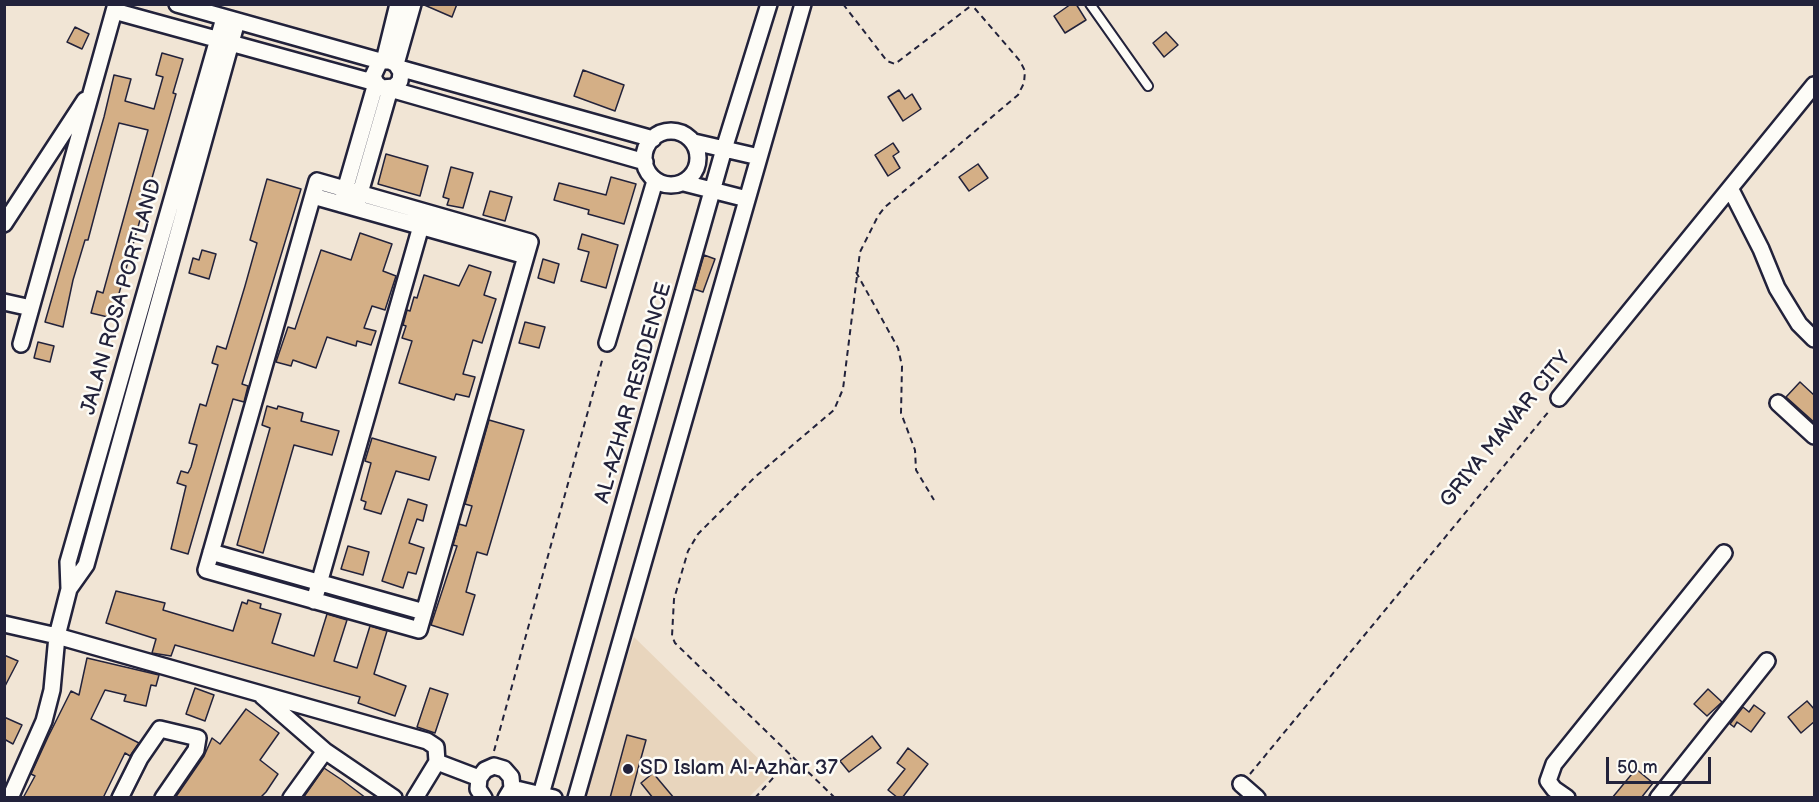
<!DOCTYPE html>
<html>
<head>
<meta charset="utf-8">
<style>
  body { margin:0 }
  #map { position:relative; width:1819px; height:802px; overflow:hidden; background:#f1e5d5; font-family:"Balsamiq Sans",sans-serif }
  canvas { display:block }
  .frame { position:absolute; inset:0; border:6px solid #22223b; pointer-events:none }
  .scale { position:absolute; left:1606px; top:757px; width:105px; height:27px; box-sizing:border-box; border:3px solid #22223b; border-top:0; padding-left:8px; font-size:18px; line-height:21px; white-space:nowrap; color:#22223b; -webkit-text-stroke:4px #fdfcf7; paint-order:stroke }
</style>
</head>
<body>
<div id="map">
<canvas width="1819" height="802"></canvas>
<div class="frame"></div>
<div class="scale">50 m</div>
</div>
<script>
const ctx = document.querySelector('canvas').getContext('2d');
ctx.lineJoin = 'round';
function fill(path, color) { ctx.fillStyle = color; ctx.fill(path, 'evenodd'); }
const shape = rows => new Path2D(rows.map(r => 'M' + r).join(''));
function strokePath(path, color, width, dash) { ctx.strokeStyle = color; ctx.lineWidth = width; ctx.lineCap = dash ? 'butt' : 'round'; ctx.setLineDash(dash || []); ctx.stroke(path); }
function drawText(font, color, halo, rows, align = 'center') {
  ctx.font = font + ' "Balsamiq Sans",sans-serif'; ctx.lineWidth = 5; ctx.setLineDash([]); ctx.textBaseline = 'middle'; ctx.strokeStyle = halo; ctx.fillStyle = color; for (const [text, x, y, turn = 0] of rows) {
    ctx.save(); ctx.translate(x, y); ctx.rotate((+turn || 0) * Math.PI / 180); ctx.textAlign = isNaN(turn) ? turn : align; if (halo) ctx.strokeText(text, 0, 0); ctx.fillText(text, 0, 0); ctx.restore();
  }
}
const built = shape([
  [634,637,773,773,749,797,580,798]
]);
const building = shape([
  [422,4,457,4,452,17,422,4],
  [1071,4,1076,4,1086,20,1065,33,1054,16,1071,4],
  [75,27,89,34,82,49,67,42,75,27],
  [1166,32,1178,45,1164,57,1153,43,1166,32],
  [162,53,183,59,173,93,176,94,112,318,91,313,97,291,103,293,148,130,119,123,88,240,85,240,73,280,63,327,45,322,104,117,114,75,131,79,125,101,154,109,163,77,156,75,162,53],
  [583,70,624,85,615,111,574,96,583,70],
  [899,90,905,99,912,94,921,109,903,121,888,97,899,90],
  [893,143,899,152,893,156,900,168,888,176,875,155,893,143],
  [386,154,428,166,420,196,378,184,386,154],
  [978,164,988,178,969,191,959,177,978,164],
  [451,167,473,173,463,208,447,205,449,199,443,197,451,167],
  [611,177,636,184,624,224,588,214,589,210,554,200,559,183,606,195,611,177],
  [267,179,301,189,242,384,248,386,244,402,233,399,188,554,171,549,186,486,177,483,181,471,188,473,191,467,197,445,189,443,200,404,206,406,218,365,212,363,217,346,226,349,245,286,257,243,250,240,267,179],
  [490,191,512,197,505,221,483,215,490,191],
  [360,233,392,244,383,271,396,276,385,310,372,306,364,328,376,331,371,345,357,341,356,346,327,337,316,368,293,360,291,366,276,362,288,327,295,329,321,250,351,260,360,233],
  [582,234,618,245,606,288,581,281,589,252,578,249,582,234],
  [202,250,216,254,209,279,189,273,193,258,199,260,202,250],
  [704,255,715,259,703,292,694,289,704,255],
  [543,259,559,264,554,283,538,278,543,259],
  [469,265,491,272,484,295,496,299,482,343,473,340,463,374,475,377,469,397,456,394,454,400,399,383,412,341,402,338,406,326,403,325,407,310,410,311,414,297,417,298,424,275,459,286,469,265],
  [525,322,545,327,539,348,519,343,525,322],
  [38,342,54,346,50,362,34,358,38,342],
  [1800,382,1815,396,1815,423,1786,397,1800,382],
  [267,406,277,409,278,406,303,413,301,421,339,431,332,455,294,445,263,553,237,545,270,428,262,425,267,406],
  [489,420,524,430,487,555,477,552,466,592,475,595,463,635,431,625,457,546,453,545,459,524,466,526,472,506,465,504,489,420],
  [372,438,436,457,429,480,396,471,381,514,364,509,366,502,361,500,371,463,365,461,372,438],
  [408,499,427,505,423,521,417,519,409,543,424,548,416,574,408,572,403,588,382,581,408,499],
  [348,546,369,552,363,575,341,569,348,546],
  [116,591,165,603,163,610,233,631,242,602,247,604,248,600,261,604,260,608,281,614,272,643,314,656,327,614,347,620,334,661,357,668,370,626,387,631,374,674,406,686,395,716,358,703,360,697,175,645,171,656,152,653,156,639,106,623,116,591],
  [4,655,18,661,4,688,4,655],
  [87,658,159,675,156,686,151,685,146,706,124,701,126,695,105,690,91,719,139,743,130,756,125,753,103,798,23,798,35,776,31,774,48,737,71,691,79,695,87,658],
  [195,688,214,695,205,721,186,714,195,688],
  [430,688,448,694,435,733,417,727,430,688],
  [1708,689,1722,702,1707,716,1694,704,1708,689],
  [1807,701,1815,710,1815,721,1801,733,1788,717,1807,701],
  [1754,705,1765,713,1751,732,1737,722,1734,727,1730,724,1743,707,1749,712,1754,705],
  [246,709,279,733,260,760,278,774,266,792,260,798,175,798,204,756,212,738,220,744,246,709],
  [4,717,22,725,13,744,4,739,4,717],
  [627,735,646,740,630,798,610,798,627,735],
  [872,736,881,748,849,772,840,761,872,736],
  [908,748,928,764,902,798,898,798,888,790,905,769,897,763,908,748],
  [324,768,342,780,366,798,303,798,324,768],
  [1636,769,1653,783,1641,798,1612,798,1636,769],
  [653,773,674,798,653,798,641,783,653,773]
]);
const path = shape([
  [843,4,887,61,895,64,972,5],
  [856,272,898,348,902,366,901,413,915,450,916,470,934,500],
  [494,751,603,357],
  [1250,774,1550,410],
  [755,798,791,758],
  [835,798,675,643,672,636,674,599,688,551,698,534,755,477,834,410,843,389,860,252,878,216,885,207,1018,95,1024,83,1025,71,1020,61,971,4]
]);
const service = shape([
  [1090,4,1148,86]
]);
const minor = shape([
  [177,4,380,61,390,61,396,64,401,72,400,81,394,87,382,88,376,83,373,76,380,61],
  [114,11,376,83,341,204],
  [384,61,398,4],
  [396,64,413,4],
  [399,68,653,139],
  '644 158a27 27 0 1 1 54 0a27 27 0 1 1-54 0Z',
  [694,142,759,157],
  [317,181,530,242,419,630,206,570,317,181],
  [684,183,747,199],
  [1731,190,1761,249,1777,288,1799,324,1814,339],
  [313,196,526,256],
  [356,207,390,89,645,162],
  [4,224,85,100],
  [4,302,31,308],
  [607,343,655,181],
  [21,344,116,4],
  [1559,398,1814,85],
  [1778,403,1814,436],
  [211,552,424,612],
  [69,589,86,565,237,21],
  [314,601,425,212],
  [4,624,57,636,427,741,436,747,437,762,415,798],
  [262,696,325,751,394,798],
  [437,762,479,778],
  [1241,784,1257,798],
  [512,788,554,798],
  [10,798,44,721,52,690,57,636,69,589,68,562,224,18],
  [120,798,140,758,160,729,198,738,196,750,163,798],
  [291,798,325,751],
  [484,798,478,789,479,778,485,770,494,766,504,769,511,777,512,788,506,798],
  [540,798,724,149,769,4],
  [576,798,803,4],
  [1567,798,1554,789,1548,781,1554,764,1724,553],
  [1658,798,1767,661]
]);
const markers = [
  [628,769,6,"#22223b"]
];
const streetNames = [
  ["JALAN ROSA PORTLAND",122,297,-74],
  ["AL-AZHAR RESIDENCE",634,393,-74],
  ["GRIYA MAWAR CITY",1506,430,-51]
];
const poiNames = [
  ["SD Islam Al-Azhar 37",640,769]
];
fill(built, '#e8d5bd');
fill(building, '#d4af86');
strokePath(building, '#22223b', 1.5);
strokePath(service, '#22223b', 12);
strokePath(minor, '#22223b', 20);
strokePath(path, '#22223b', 2, [6, 4.5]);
strokePath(service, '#fdfcf7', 8);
strokePath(minor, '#fdfcf7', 15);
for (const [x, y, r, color] of markers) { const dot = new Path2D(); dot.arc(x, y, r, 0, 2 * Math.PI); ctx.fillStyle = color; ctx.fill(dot); strokePath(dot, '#fdfcf7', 2); }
drawText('21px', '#22223b', '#fdfcf7', streetNames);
drawText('21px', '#22223b', '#fdfcf7', poiNames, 'left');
</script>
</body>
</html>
